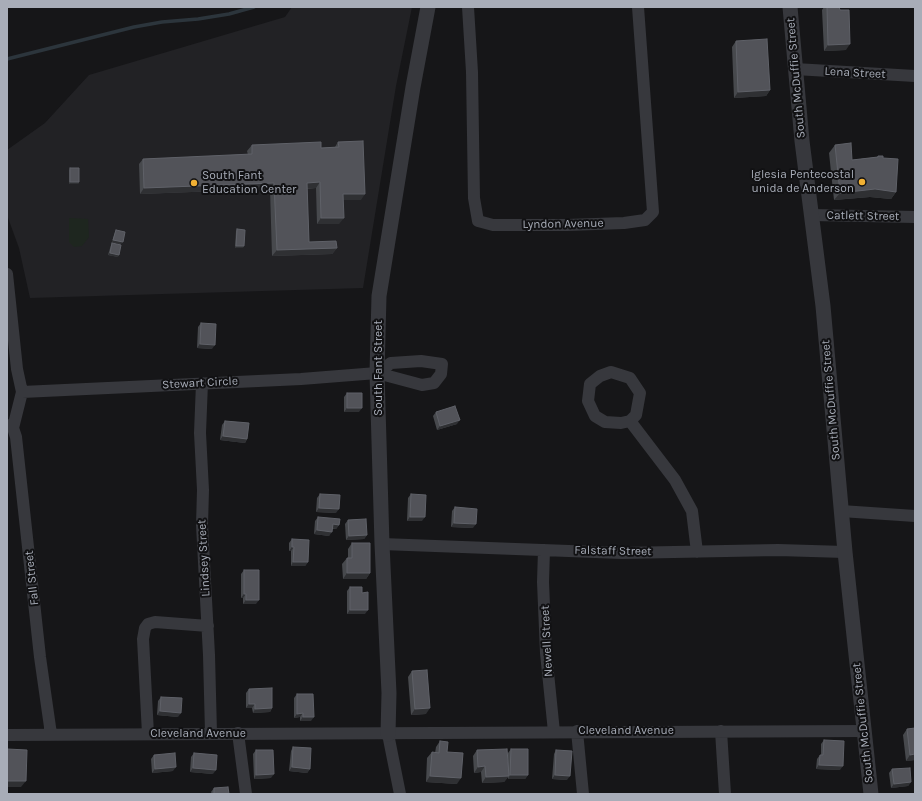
<!DOCTYPE html>
<html>
<head>
<meta charset="utf-8">
<style>
  body { margin:0 }
  #map { position:relative; width:922px; height:801px; overflow:hidden; background:#161618; font-family:Karla,sans-serif }
  canvas { display:block }
  .frame { position:absolute; inset:0; border:8px solid #a8adb8; pointer-events:none }
</style>
</head>
<body>
<div id="map">
<canvas width="922" height="801"></canvas>
<div class="frame"></div>
</div>
<script>
const ctx = document.querySelector('canvas').getContext('2d');
ctx.lineJoin = 'round';
function fill(path, color) { ctx.fillStyle = color; ctx.fill(path, 'evenodd'); }
const shape = rows => new Path2D(rows.map(r => 'M' + r).join(''));
function strokePath(path, color, width, dash) { ctx.strokeStyle = color; ctx.lineWidth = width; ctx.lineCap = dash ? 'butt' : 'round'; ctx.setLineDash(dash || []); ctx.stroke(path); }
function drawText(font, color, halo, rows, align = 'center') {
  ctx.font = font + ' Karla,sans-serif'; ctx.lineWidth = 4; ctx.setLineDash([]); ctx.textBaseline = 'middle'; ctx.strokeStyle = halo; ctx.fillStyle = color; for (const [text, x, y, turn = 0] of rows) {
    ctx.save(); ctx.translate(x, y); ctx.rotate((+turn || 0) * Math.PI / 180); ctx.textAlign = isNaN(turn) ? turn : align; if (halo) ctx.strokeText(text, 0, 0); ctx.fillText(text, 0, 0); ctx.restore();
  }
}
const built = shape([
  [292,7,412,7,396,86,363,288,30,298,19,248,7,215,7,150,45,123,89,75,285,17]
]);
const green = shape([
  [69,218,88,219,89,237,82,246,74,247,69,242]
]);
const stream = shape([
  [7,59,134,27,162,22,198,19,229,14,254,7]
]);
const minor = shape([
  [468,7,472,72,474,198,478,221,493,225,567,225,624,223,645,220,653,212,638,7],
  [795,69,915,76],
  [811,215,915,217],
  [7,274,17,369,22,392,13,428],
  [202,383,200,433,203,490,202,525,209,655,211,733],
  [22,392,301,379,377,373,422,385,434,383,441,374,442,364,421,361,391,363,377,373],
  [630,421,636,415,640,393,630,378,611,372,600,376,590,384,588,401,595,416,605,422,621,423,630,421,675,480,692,511,697,552],
  [7,425,13,428,16,437,40,657,51,734],
  [841,511,915,516],
  [382,544,622,553,778,550,845,552],
  [544,550,543,582,546,653,554,732],
  [577,731,583,794],
  [721,731,725,794],
  [238,733,246,794],
  [148,734,143,639,145,628,148,624,155,622,208,626],
  [388,734,400,794],
  [7,735,864,731]
]);
const tertiary = shape([
  [790,7,802,141,823,306,845,552,871,794],
  [388,734,389,693,382,544,377,373,379,296,413,87,428,7]
]);
const wall = shape([
  [824,7,839,7,846,50,824,51,822,10],
  [736,41,770,90,766,96,734,98,732,47],
  [338,142,361,200,343,200,339,224,317,224,316,188,307,189,309,242,337,248,332,254,272,256,270,189,140,194,139,164,143,159,248,155,247,151,252,145,321,148,335,147],
  [835,145,852,160,877,157,878,156,883,158,896,192,891,199,870,197,834,200,829,153],
  [70,168,79,182,78,184,69,184,69,170],
  [237,229,243,248,235,248,236,231],
  [116,230,121,244,112,242,115,232],
  [112,243,118,257,108,255,111,245],
  [201,323,212,349,197,348,198,327],
  [347,393,359,412,344,412,344,397],
  [436,412,457,424,437,430,433,416],
  [225,421,247,439,245,443,220,440,222,425],
  [320,494,336,513,316,512,317,498],
  [411,494,422,521,407,521,408,498],
  [455,507,473,528,451,527,452,511],
  [318,517,339,525,336,529,332,529,329,536,314,534,315,521],
  [348,520,367,535,364,539,346,540,345,524],
  [292,539,308,562,305,566,291,566,291,551,289,551,289,543],
  [352,543,370,573,366,579,343,579,342,564,347,558,348,558,348,549],
  [244,570,256,604,243,604,243,598,241,598,241,574],
  [350,587,362,593,365,614,347,614,347,591],
  [412,671,426,714,411,715,408,677],
  [249,689,272,708,270,712,253,713,252,708,246,708,246,693],
  [297,694,311,721,300,721,300,717,294,718,294,698],
  [161,697,178,717,157,715,158,701],
  [907,729,915,760,906,761,903,735],
  [824,740,840,770,816,769,817,759,820,755,821,755,821,744],
  [440,741,447,752,457,784,426,782,427,758,432,752,435,753,436,747],
  [293,747,310,769,307,773,289,771,291,751],
  [511,749,528,775,525,779,508,779,508,777,504,782,482,783,481,772,474,773,473,756,477,750,508,762,508,753],
  [256,750,271,778,254,779,253,754],
  [556,750,567,780,552,779,554,754],
  [194,753,213,774,190,772,191,757],
  [154,755,173,771,152,773,151,759],
  [892,769,911,782,908,786,891,788,889,773],
  [214,788,229,794,212,794,211,792]
]);
const shadedWall = shape([
  [850,44,846,50,824,51,828,45],
  [770,90,766,96,734,98,738,92],
  [70,182,79,182,78,184,69,184],
  [320,182,316,188,302,189,307,183],
  [274,183,270,189,140,194,144,188],
  [875,189,896,192,891,199,870,197,834,200,840,193],
  [343,194,365,194,361,200,339,200],
  [321,218,344,218,339,224,317,224],
  [113,240,123,242,121,244,112,242],
  [236,246,244,246,243,248,235,248],
  [337,248,332,254,272,256,277,250],
  [110,253,119,255,118,257,108,255],
  [200,344,215,345,212,349,197,348],
  [347,408,362,408,359,412,344,412],
  [460,420,457,424,437,430,440,426],
  [223,436,247,439,245,443,220,440],
  [319,508,339,509,336,513,316,512],
  [410,517,425,517,422,521,407,521],
  [454,523,476,524,473,528,451,527],
  [333,524,339,525,336,529,330,528],
  [317,530,332,532,329,536,314,534],
  [367,535,364,539,346,540,349,536],
  [292,547,294,547,291,551,289,551],
  [293,562,308,562,305,566,291,566],
  [347,573,370,573,366,579,343,579],
  [244,594,246,594,243,598,241,598],
  [246,600,259,600,256,604,243,604],
  [350,610,368,610,365,614,347,614],
  [249,704,255,704,252,708,246,708],
  [272,708,270,712,253,713,255,709],
  [430,708,426,714,411,715,415,709],
  [160,711,181,713,178,717,157,715],
  [303,713,300,717,294,718,297,714],
  [303,717,314,717,311,721,300,721],
  [915,754,915,760,906,761,910,755],
  [819,765,843,766,840,770,816,769],
  [485,766,481,772,474,773,478,767],
  [176,767,173,771,152,773,155,769],
  [292,767,310,769,307,773,289,771],
  [193,768,216,770,213,774,190,772],
  [274,774,271,778,254,779,256,775],
  [510,775,528,775,525,779,508,779],
  [555,775,570,776,567,780,552,779],
  [430,776,461,778,457,784,426,782],
  [509,776,504,782,482,783,486,777],
  [7,781,26,781,21,787,7,787],
  [911,782,908,786,891,788,894,784]
]);
const building = shape([
  [827,7,839,7,840,10,849,10,850,44,828,45,827,7],
  [767,39,770,90,738,92,736,41,767,39],
  [363,141,365,194,343,194,344,218,321,218,320,182,307,183,309,242,336,241,337,248,277,250,274,183,144,188,143,159,252,154,252,145,321,142,321,148,339,147,338,142,363,141],
  [851,143,852,160,878,157,878,156,883,156,883,158,898,159,896,192,875,189,840,193,835,145,851,143],
  [70,168,79,168,79,182,70,182,70,168],
  [237,229,245,230,244,246,236,246,237,229],
  [116,230,125,232,123,242,113,240,116,230],
  [112,243,121,245,119,255,110,253,112,243],
  [201,323,216,324,215,345,200,344,201,323],
  [347,393,362,393,362,408,347,408,347,393],
  [455,406,460,420,440,426,436,412,455,406],
  [225,421,249,423,247,439,223,436,225,421],
  [320,494,340,495,339,509,319,508,320,494],
  [411,494,426,495,425,517,410,517,411,494],
  [455,507,477,509,476,524,454,523,455,507],
  [318,517,340,519,339,525,333,524,332,532,317,530,318,517],
  [366,519,367,535,349,536,348,520,366,519],
  [292,539,309,540,308,562,293,562,294,547,292,547,292,539],
  [352,543,370,543,370,573,347,573,347,558,352,558,352,543],
  [244,570,259,570,259,600,246,600,246,594,244,594,244,570],
  [350,587,362,587,362,593,368,592,368,610,350,610,350,587],
  [427,670,430,708,415,709,412,671,427,670],
  [272,688,272,708,255,709,255,704,249,704,249,689,272,688],
  [297,694,313,694,314,717,303,717,303,713,297,714,297,694],
  [161,697,182,698,181,713,160,711,161,697],
  [915,728,915,754,910,755,907,729,915,728],
  [824,740,844,741,843,766,819,765,820,755,823,755,824,740],
  [440,741,448,742,447,752,463,753,461,778,430,776,432,752,439,753,440,741],
  [293,747,311,748,310,769,292,767,293,747],
  [7,749,27,750,26,781,7,781,7,749],
  [507,749,509,776,486,777,485,766,478,767,477,750,507,749],
  [511,749,528,749,528,775,510,775,511,749],
  [256,750,273,750,274,774,256,775,256,750],
  [556,750,572,751,570,776,555,775,556,750],
  [175,753,176,767,155,769,154,755,175,753],
  [194,753,217,755,216,770,193,768,194,753],
  [910,768,911,782,894,784,892,769,910,768],
  [228,787,229,794,214,794,214,788,228,787]
]);
const markers = [
  [862,182,4,"#f2b134"],
  [194,183,4,"#f2b134"]
];
const streetNames = [
  ["Lena Street",855,73,3],
  ["South McDuffie Street",796,78,-95],
  ["Catlett Street",863,216,1],
  ["Lyndon Avenue",563,224,-1],
  ["South Fant Street",379,368,-90],
  ["Stewart Circle",200,383,-3],
  ["South McDuffie Street",831,400,-95],
  ["Falstaff Street",613,551,1],
  ["Lindsey Street",204,558,-93],
  ["Fall Street",32,578,-96],
  ["Newell Street",547,641,-93],
  ["South McDuffie Street",863,723,-96],
  ["Cleveland Avenue",626,731],
  ["Cleveland Avenue",198,734]
];
const poiNames = [
  ["Iglesia Pentecostal",854,175],
  ["unida de Anderson",854,189],
  ["South Fant",202,176,"left"],
  ["Education Center",202,190,"left"]
];
fill(built, '#222225');
fill(green, '#1e261f');
strokePath(stream, '#2c353c', 3.5);
strokePath(minor, '#37383d', 12);
strokePath(tertiary, '#37383d', 15);
fill(wall, '#47494d');
fill(shadedWall, '#2f3033');
fill(building, '#525359');
strokePath(building, '#5f6168', 1);
for (const [x, y, r, color] of markers) { const dot = new Path2D(); dot.arc(x, y, r, 0, 2 * Math.PI); ctx.fillStyle = color; ctx.fill(dot); strokePath(dot, '#111113', 1.5); }
drawText('12px', '#a8adb8', '#111113', streetNames);
drawText('12px', '#a8adb8', '#111113', poiNames, 'right');
</script>
</body>
</html>
